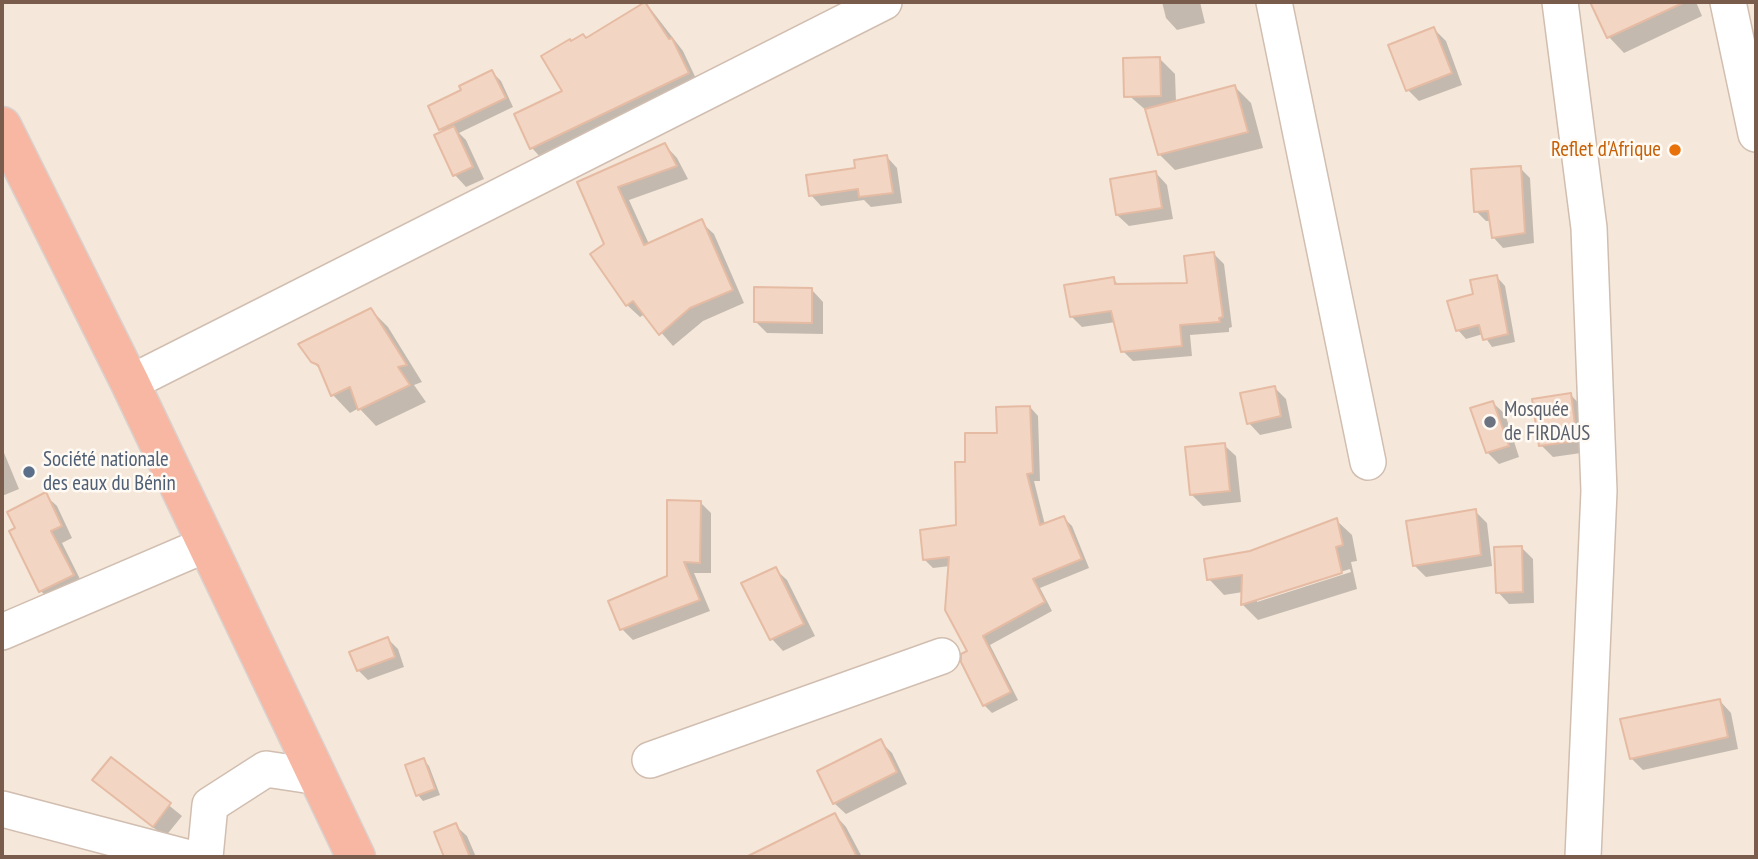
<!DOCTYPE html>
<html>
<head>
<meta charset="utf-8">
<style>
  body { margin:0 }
  #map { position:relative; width:1758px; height:859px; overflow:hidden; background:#fdf6ec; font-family:"PT Sans Narrow",sans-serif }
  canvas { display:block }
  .frame { position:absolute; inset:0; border:4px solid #7a5c4d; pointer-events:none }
</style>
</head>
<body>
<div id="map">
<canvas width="1758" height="859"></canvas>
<div class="frame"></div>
</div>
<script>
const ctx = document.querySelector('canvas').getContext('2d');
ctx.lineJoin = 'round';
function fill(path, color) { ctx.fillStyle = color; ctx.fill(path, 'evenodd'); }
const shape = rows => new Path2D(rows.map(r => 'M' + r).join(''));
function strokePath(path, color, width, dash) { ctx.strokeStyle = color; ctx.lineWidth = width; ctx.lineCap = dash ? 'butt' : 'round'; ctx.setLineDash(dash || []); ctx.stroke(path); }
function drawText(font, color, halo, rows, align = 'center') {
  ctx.font = font + ' "PT Sans Narrow",sans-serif'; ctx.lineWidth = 5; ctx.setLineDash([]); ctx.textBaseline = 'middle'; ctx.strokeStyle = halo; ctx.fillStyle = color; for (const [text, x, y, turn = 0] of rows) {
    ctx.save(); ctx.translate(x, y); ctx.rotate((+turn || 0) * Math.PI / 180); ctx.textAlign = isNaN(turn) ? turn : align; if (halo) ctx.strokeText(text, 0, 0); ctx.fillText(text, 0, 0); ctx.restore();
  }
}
const residential = shape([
  [2,2,1756,2,1756,857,2,857]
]);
const shadow = shape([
  [1162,2,1200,2,1205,23,1177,30,1166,18],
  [1592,2,1696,2,1702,16,1624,53,1609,37],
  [646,3,683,51,699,85,543,160,532,148,516,114,564,92,572,43,586,39],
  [1434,29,1446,41,1462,85,1419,101,1408,90],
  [1159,58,1175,74,1176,102,1235,87,1251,103,1263,148,1175,170,1159,154,1148,112,1126,93],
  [492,72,501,81,513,107,459,133,466,140,484,179,466,187,455,175,437,136,444,132,440,129,463,91],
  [665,145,677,158,688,179,629,200,649,244,701,222,714,234,744,303,703,321,673,346,645,314,640,317,627,305,607,245,579,183],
  [887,157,897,168,902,203,871,207,864,200,821,206,811,195],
  [1520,168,1530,178,1534,243,1503,248,1493,237,1491,221,1486,221,1476,211],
  [1156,173,1167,185,1173,219,1129,226,1117,215],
  [1214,254,1224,264,1232,327,1229,328,1229,332,1190,335,1192,356,1133,361,1123,351,1116,322,1082,327,1071,316,1113,279,1120,286,1189,284],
  [1497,277,1505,286,1515,342,1492,347,1483,334,1466,339,1458,330,1450,303,1475,295],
  [812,290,823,302,823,334,767,333,755,321],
  [371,310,388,327,422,382,414,385,426,402,376,426,359,408,350,413,333,395,323,372,312,361],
  [1274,387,1286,399,1292,428,1260,435,1249,423],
  [1571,395,1582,407,1588,452,1553,457,1541,445],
  [1493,403,1505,414,1519,457,1499,464,1487,452],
  [1030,407,1038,416,1040,481,1034,481,1045,525,1064,518,1072,526,1089,568,1040,588,1052,611,990,645,1018,700,992,713,984,705,969,652,950,566,933,568,924,559,958,527,967,463],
  [1224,445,1236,456,1241,502,1203,506,1191,494],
  [2,448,19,489,2,496],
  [45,495,57,506,72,538,62,543,84,587,52,603,41,591],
  [700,502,711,513,711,573,694,573,710,611,633,640,622,629,668,577],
  [1475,511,1487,523,1492,566,1426,577,1414,565],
  [1336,520,1352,535,1357,561,1351,562,1357,589,1258,620,1242,604,1243,592,1224,595,1209,579,1250,553],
  [1350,569,1351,572,1257,602,1257,598],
  [1521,547,1533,559,1534,603,1509,604,1498,592],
  [775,569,787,580,815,636,783,651,772,639,744,584],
  [388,639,398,649,404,667,368,680,358,670],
  [1720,701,1731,713,1738,749,1643,770,1632,759],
  [881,742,892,753,907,784,846,814,834,803],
  [112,759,182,816,165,837,95,780],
  [424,760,429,766,440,795,423,801,418,795],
  [835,815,846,827,862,857,750,857],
  [455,825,467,836,476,857,446,857,436,833]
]);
const building = shape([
  [645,2,669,39,672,38,689,73,530,149,514,114,562,91,541,56,570,39,571,41,583,34,586,38,645,2],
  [1590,2,1685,2,1607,38,1590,2],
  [1434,27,1452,73,1406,91,1388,45,1434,27],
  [1160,57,1161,96,1124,97,1123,58,1160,57],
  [492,70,506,98,439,130,428,106,461,90,459,86,492,70],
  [1235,85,1248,132,1158,155,1145,109,1235,85],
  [454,126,473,167,453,176,434,135,454,126],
  [665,143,677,166,618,187,644,245,702,219,733,290,690,308,659,335,633,301,626,306,590,254,604,244,577,182,665,143],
  [887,155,893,193,859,197,858,189,809,196,806,175,855,168,854,160,887,155],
  [1521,166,1525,233,1492,238,1488,211,1474,212,1471,169,1521,166],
  [1156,171,1162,208,1116,215,1110,179,1156,171],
  [1214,252,1223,317,1219,318,1220,322,1180,325,1182,346,1121,352,1111,311,1070,317,1064,285,1114,277,1115,284,1187,283,1184,256,1214,252],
  [1497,275,1508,334,1483,340,1479,325,1456,331,1447,301,1473,294,1470,280,1497,275],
  [754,287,812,288,812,323,754,322,754,287],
  [371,308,407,365,398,367,410,385,358,410,350,387,331,396,318,365,311,362,298,344,371,308],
  [1275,386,1281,416,1247,424,1240,393,1275,386],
  [1571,393,1577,441,1539,446,1532,399,1571,393],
  [1493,401,1509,446,1486,453,1470,408,1493,401],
  [1030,406,1033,473,1027,474,1040,525,1064,516,1082,559,1033,579,1045,602,983,636,1011,692,983,706,961,662,961,654,967,651,945,610,949,557,923,560,920,530,956,525,955,462,965,462,965,433,997,433,996,407,1030,406],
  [1225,443,1230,491,1190,495,1185,447,1225,443],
  [46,492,62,526,51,531,74,575,39,592,9,531,15,528,7,512,46,492],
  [667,500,701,501,700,563,684,562,700,600,620,630,608,601,667,576,667,500],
  [1476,509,1481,555,1413,566,1406,521,1476,509],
  [1337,518,1343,545,1336,547,1342,573,1241,605,1242,575,1207,580,1204,559,1250,551,1337,518],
  [1522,546,1523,592,1496,593,1494,547,1522,546],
  [776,567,804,624,770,640,741,583,776,567],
  [388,637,395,657,357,671,349,652,388,637],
  [1720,699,1728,737,1630,759,1620,719,1720,699],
  [881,739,897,772,833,804,817,771,881,739],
  [111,757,171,803,153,827,92,780,111,757],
  [424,758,435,789,416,796,405,765,424,758],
  [835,813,857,857,746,857,835,813],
  [456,823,470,857,444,857,434,832,456,823]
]);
const minor = shape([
  [1274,2,1368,462],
  [1560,2,1589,228,1599,491,1583,857],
  [1728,2,1756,134],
  [130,383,884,2],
  [2,632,205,545],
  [650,760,942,656],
  [2,809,185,857],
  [205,857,210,805,266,769,319,777]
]);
const highway = shape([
  [2,126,130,383,356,857]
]);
const markers = [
  [1675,150,7,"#e8710a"],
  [1490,422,7,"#6b7280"],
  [29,472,7,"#5c6f8a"]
];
const foodNames = [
  ["Reflet d'Afrique",1661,150]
];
const worshipNames = [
  ["Mosquée",1504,410],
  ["de FIRDAUS",1504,434]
];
const serviceNames = [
  ["Société nationale",43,460],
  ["des eaux du Bénin",43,484]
];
fill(residential, '#f5e8da');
fill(shadow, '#0003');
fill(building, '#f3d5c3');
strokePath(building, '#e6bba3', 2);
strokePath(minor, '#d1beb0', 38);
strokePath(highway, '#dad1cd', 41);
strokePath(minor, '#fff', 35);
strokePath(highway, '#f7b7a3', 38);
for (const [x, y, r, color] of markers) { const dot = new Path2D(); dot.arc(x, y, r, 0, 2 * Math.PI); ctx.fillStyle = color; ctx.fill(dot); strokePath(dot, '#fffaf3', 2.5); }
drawText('21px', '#c56008', '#fffaf3', foodNames, 'right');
drawText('21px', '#5b616d', '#fffaf3', worshipNames, 'left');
drawText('21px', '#4e5e75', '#fffaf3', serviceNames, 'left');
</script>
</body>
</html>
